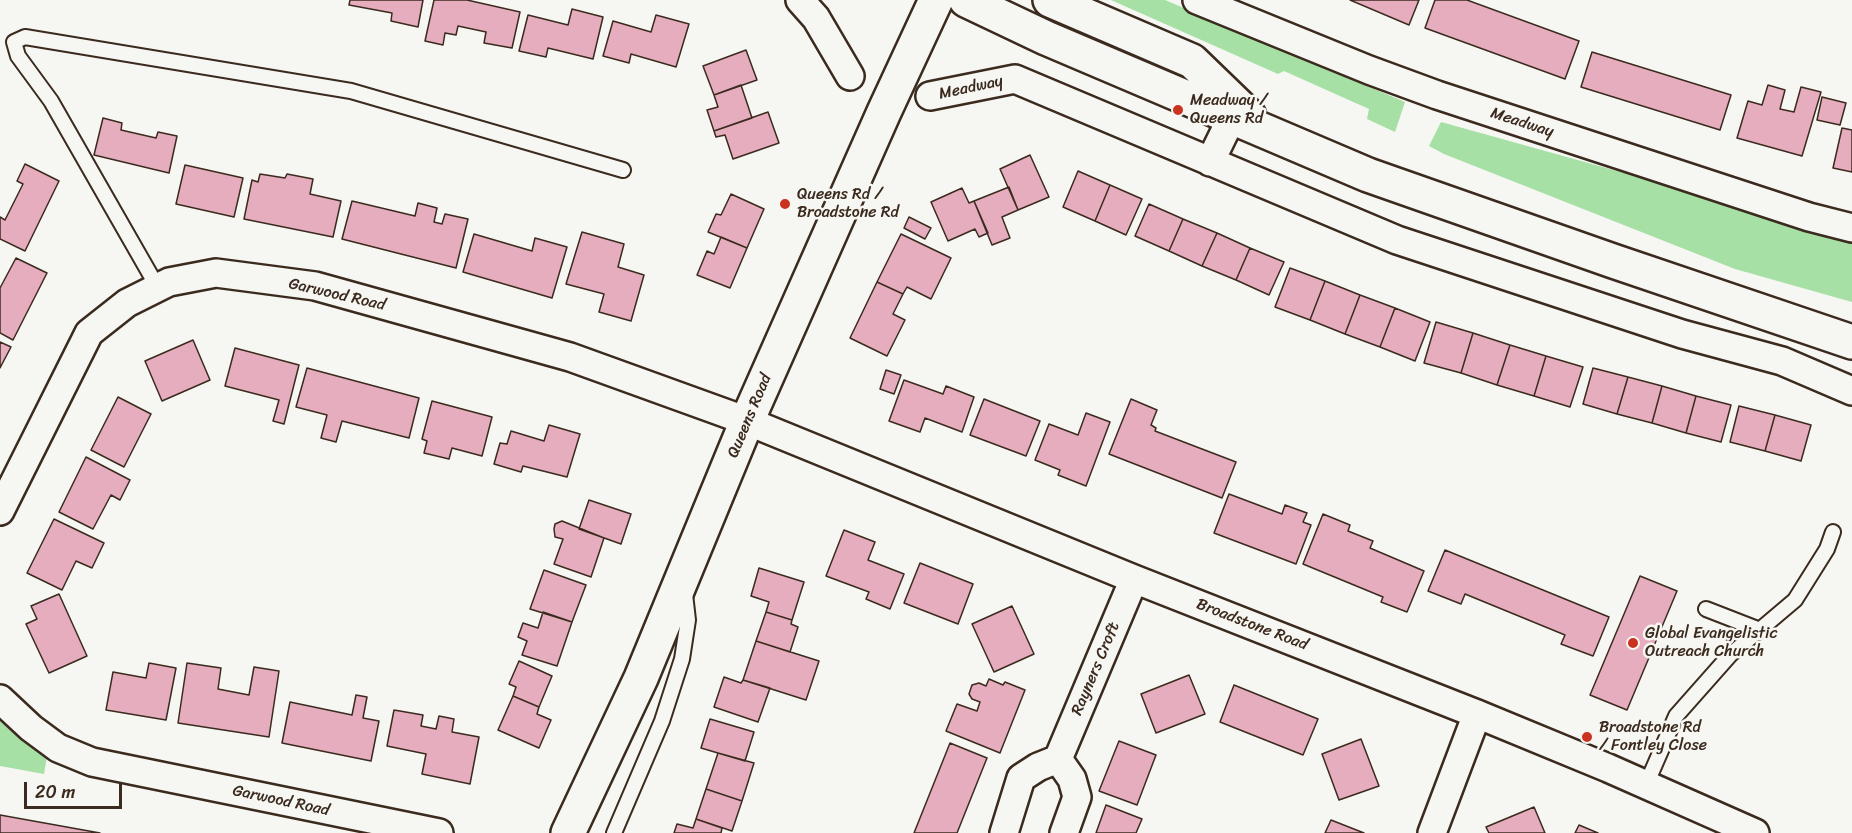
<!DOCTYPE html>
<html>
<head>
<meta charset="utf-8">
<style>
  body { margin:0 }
  #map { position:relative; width:1852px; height:833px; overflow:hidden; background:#f6f6f2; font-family:Sriracha,sans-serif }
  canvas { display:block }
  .scale { position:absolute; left:24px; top:782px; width:98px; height:27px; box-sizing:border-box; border:3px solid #3b2a1e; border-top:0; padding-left:8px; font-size:18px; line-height:21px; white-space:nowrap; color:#3b2a1e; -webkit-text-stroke:4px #f6f6f2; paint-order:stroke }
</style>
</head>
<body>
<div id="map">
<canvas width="1852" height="833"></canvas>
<div class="scale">20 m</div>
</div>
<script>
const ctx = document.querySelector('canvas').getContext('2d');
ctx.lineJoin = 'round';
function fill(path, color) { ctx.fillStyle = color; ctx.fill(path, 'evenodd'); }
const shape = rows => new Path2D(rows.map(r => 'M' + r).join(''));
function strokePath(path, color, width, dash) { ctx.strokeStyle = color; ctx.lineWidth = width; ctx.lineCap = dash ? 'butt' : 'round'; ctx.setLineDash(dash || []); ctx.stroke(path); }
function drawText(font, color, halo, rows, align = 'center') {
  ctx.font = font + ' Sriracha,sans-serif'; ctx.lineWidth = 5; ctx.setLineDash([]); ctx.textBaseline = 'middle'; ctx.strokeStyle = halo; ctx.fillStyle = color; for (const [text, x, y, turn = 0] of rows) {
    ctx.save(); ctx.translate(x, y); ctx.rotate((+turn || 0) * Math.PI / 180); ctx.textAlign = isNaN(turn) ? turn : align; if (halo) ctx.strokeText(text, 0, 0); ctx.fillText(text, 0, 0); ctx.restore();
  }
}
const green = shape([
  [1111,0,1165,0,1405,102,1395,132,1367,119,1369,109,1284,71,1278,74],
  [1441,122,1671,186,1834,238,1852,242,1852,302,1735,269,1444,154,1429,146],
  [0,715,47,756,44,774,0,766]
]);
const building = shape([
  [350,0,423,0,418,27,391,21,392,13,349,5,350,0],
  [434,0,467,0,520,12,512,48,484,43,486,32,458,26,456,35,445,33,443,45,425,41,434,0],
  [1350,0,1419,0,1409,25,1350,0],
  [1435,0,1467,0,1579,41,1565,79,1425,28,1435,0],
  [572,9,603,17,593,59,548,48,546,57,519,51,528,15,568,25,572,9],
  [656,15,689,24,676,67,631,54,629,63,603,56,613,21,651,32,656,15],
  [746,50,757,80,714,95,703,66,746,50],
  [1592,52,1731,95,1720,130,1581,87,1592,52],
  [741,85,752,118,714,131,707,110,718,107,714,95,741,85],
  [1768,85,1785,90,1780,109,1794,112,1801,87,1821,92,1802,156,1737,138,1748,101,1762,105,1768,85],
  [1822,97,1846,103,1840,125,1817,120,1822,97],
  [768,112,779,143,733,159,725,135,716,137,714,131,768,112],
  [103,118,122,123,121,130,156,138,158,132,177,136,169,173,94,155,103,118],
  [1842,128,1852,130,1852,172,1833,168,1842,128],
  [1030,155,1049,197,1018,210,1000,169,1030,155],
  [25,164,59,181,25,251,0,239,0,217,5,220,23,184,17,181,25,164],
  [185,165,243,178,234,217,176,204,185,165],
  [1078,171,1110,185,1095,221,1063,207,1078,171],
  [260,174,285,178,287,174,313,179,310,194,341,201,333,237,244,219,252,180,258,182,260,174],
  [1110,185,1142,199,1126,235,1095,221,1110,185],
  [1009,187,1018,210,1002,217,1010,238,992,245,974,201,1009,187],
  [962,188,969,203,974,201,988,233,979,237,975,229,948,241,931,202,962,188],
  [731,194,764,209,747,248,708,232,716,214,721,215,731,194],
  [352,201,415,216,418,203,437,208,434,222,442,224,445,214,468,219,456,268,342,239,352,201],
  [1149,204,1183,219,1169,251,1135,236,1149,204],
  [909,217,931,228,925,239,904,228,909,217],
  [1183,219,1217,233,1202,266,1169,251,1183,219],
  [582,232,624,244,618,267,644,275,631,321,599,312,604,294,566,284,582,232],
  [1217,233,1250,248,1236,280,1202,266,1217,233],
  [474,234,532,251,535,238,567,247,552,298,463,272,474,234],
  [901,234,951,258,931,299,907,287,903,294,877,282,901,234],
  [721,237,747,248,730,288,697,275,707,251,714,254,721,237],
  [1250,248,1284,262,1269,295,1236,280,1250,248],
  [16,258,47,273,13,340,0,333,0,288,16,258],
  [1290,268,1325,281,1310,320,1275,307,1290,268],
  [1325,281,1360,295,1345,334,1310,320,1325,281],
  [877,282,903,294,893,314,905,320,887,356,850,338,877,282],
  [1360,295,1395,308,1380,347,1345,334,1360,295],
  [1395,308,1430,322,1415,361,1380,347,1395,308],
  [1436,322,1473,333,1461,373,1424,363,1436,322],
  [1473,333,1510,345,1497,385,1461,373,1473,333],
  [193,340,210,380,162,401,145,361,193,340],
  [0,342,11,347,0,368,0,342],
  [1510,345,1546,356,1534,396,1497,385,1510,345],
  [235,348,299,365,284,424,273,421,279,400,225,386,235,348],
  [1546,356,1583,367,1570,407,1534,396,1546,356],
  [307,368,419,398,409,438,342,421,336,442,321,438,327,415,296,407,307,368],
  [1593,368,1628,377,1617,414,1583,404,1593,368],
  [886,370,901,375,894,394,880,389,886,370],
  [1628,377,1662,386,1652,423,1617,414,1628,377],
  [904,380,943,394,946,386,974,397,962,432,925,418,920,432,889,421,904,380],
  [1662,386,1696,396,1686,433,1652,423,1662,386],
  [1696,396,1731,405,1721,442,1686,433,1696,396],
  [118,397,151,414,124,467,91,450,118,397],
  [984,399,1040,421,1026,456,970,435,984,399],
  [1131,399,1157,410,1151,425,1156,428,1155,431,1236,462,1222,498,1109,454,1131,399],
  [432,401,492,417,482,456,452,448,449,459,424,453,427,441,422,439,432,401],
  [1739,406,1775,415,1765,451,1730,442,1739,406],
  [1086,413,1110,422,1086,486,1058,475,1060,470,1035,460,1049,424,1078,435,1086,413],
  [1775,415,1811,425,1801,461,1765,451,1775,415],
  [549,425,580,434,567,477,523,466,521,472,494,464,500,443,507,444,511,431,544,441,549,425],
  [86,457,130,480,120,500,111,495,93,529,59,512,86,457],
  [1229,494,1282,514,1285,505,1307,513,1303,522,1311,525,1296,564,1214,533,1229,494],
  [589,500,631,514,621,544,579,529,589,500],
  [1323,514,1350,525,1348,531,1373,541,1370,548,1424,571,1407,612,1381,602,1383,597,1303,564,1323,514],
  [54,519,104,543,92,568,76,561,62,590,27,573,54,519],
  [562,521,604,538,591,577,554,564,563,539,555,537,554,529,555,524,562,521],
  [844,530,875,542,868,560,904,574,890,609,866,599,869,592,826,576,844,530],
  [1445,550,1609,617,1593,656,1561,644,1565,635,1465,594,1461,604,1428,591,1445,550],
  [920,563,973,584,958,624,904,603,920,563],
  [759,568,804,582,792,620,766,612,769,602,751,596,759,568],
  [544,570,586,585,572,622,530,609,544,570],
  [1640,576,1677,591,1627,710,1590,695,1640,576],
  [59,594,87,656,49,673,26,624,37,619,31,606,59,594],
  [1012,606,1034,654,994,672,972,624,1012,606],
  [543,612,572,622,557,666,522,655,527,641,518,637,523,623,538,628,543,612],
  [766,612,792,620,791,624,798,627,790,652,756,641,766,612],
  [756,641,819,661,806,700,743,680,756,641],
  [519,661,552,676,539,707,513,696,516,687,509,684,519,661],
  [149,663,176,668,166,720,106,710,113,672,146,678,149,663],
  [187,663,221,668,218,689,249,695,254,667,279,671,269,737,178,723,187,663],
  [1189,675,1205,714,1156,733,1141,694,1189,675],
  [724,677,741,683,743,680,770,688,758,722,714,707,724,677],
  [989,679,1003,685,1005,682,1025,690,1000,753,946,731,957,704,977,711,980,702,972,699,969,694,972,685,979,683,986,686,989,679],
  [1234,685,1318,719,1303,755,1220,722,1234,685],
  [356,695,367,697,363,718,379,721,371,761,282,743,290,702,352,715,356,695],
  [513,696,539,707,537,714,551,720,539,748,498,730,513,696],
  [394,710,423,715,421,726,436,729,439,716,454,719,452,732,479,737,470,784,422,774,426,754,387,746,394,710],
  [710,719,754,732,745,761,701,748,710,719],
  [1361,739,1379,786,1339,800,1322,754,1361,739],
  [1119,741,1156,755,1137,805,1099,791,1119,741],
  [950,743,987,758,957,833,914,833,950,743],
  [718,753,754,763,742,801,706,789,718,753],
  [706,789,742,801,732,831,696,819,706,789],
  [1106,805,1142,819,1136,833,1096,833,1106,805],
  [1534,807,1545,833,1489,833,1486,827,1534,807],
  [0,815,100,833,0,833,0,815],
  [696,819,722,828,721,833,674,833,677,824,693,828,696,819],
  [1331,820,1364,833,1325,833,1331,820],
  [1579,825,1598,833,1575,833,1579,825]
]);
const service = shape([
  [158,288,51,101,18,56,14,42,25,37,351,91,623,170],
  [1706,609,1760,630],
  [1646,785,1676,716,1730,655,1795,600,1827,549,1833,532],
  [614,833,662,721,682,659,688,620,685,594]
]);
const minor = shape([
  [800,0,816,18,850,76],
  [1197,0,1369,70,1437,95,1809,217,1852,228],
  [930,96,1015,79,1397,240,1682,334,1782,361,1852,391],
  [1210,162,1232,117],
  [0,511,89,333,127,303,169,282,216,273,315,286,570,357,747,421,1134,579,1477,714,1608,768,1755,833],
  [0,699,31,728,58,748,92,762,439,833],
  [1058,759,1072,779,1077,797,1064,833],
  [1004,833,1021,778,1038,767,1058,759,1134,579],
  [1432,833,1477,714]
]);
const tertiary = shape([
  [966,0,1046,38,1368,175,1613,261,1852,342],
  [1050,0,1192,61,1249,116],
  [568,833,641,678,747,421,884,112,936,0]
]);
const markers = [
  [1178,110,6,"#c8321e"],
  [785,204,6,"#c8321e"],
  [1633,643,6,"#c8321e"],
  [1587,737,6,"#c8321e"]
];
const streetNames = [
  ["Meadway",971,88,-12],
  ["Meadway",1522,123,18],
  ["Garwood Road",337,295,13],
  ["Queens Road",750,416,-67],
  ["Broadstone Road",1252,625,21],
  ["Rayners Croft",1096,669,-67],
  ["Garwood Road",281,801,12]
];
const poiNames = [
  ["Meadway /",1190,101],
  ["Queens Rd",1190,119],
  ["Queens Rd /",797,195],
  ["Broadstone Rd",797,213],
  ["Global Evangelistic",1645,634],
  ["Outreach Church",1645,652],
  ["Broadstone Rd",1599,728],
  ["/ Fontley Close",1599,746]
];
fill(green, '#a6e0a5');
fill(building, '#e6adbe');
strokePath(building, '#3b2a1e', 1.5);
strokePath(service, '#3b2a1e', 18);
strokePath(minor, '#3b2a1e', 32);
strokePath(tertiary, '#3b2a1e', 38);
strokePath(service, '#f6f6f2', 14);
strokePath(minor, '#f6f6f2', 27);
strokePath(tertiary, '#f6f6f2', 33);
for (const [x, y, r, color] of markers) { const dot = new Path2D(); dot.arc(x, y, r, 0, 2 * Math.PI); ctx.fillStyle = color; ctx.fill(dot); strokePath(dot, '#f6f6f2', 2); }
drawText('16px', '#3b2a1e', '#f6f6f2', streetNames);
drawText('16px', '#3b2a1e', '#f6f6f2', poiNames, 'left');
</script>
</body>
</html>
